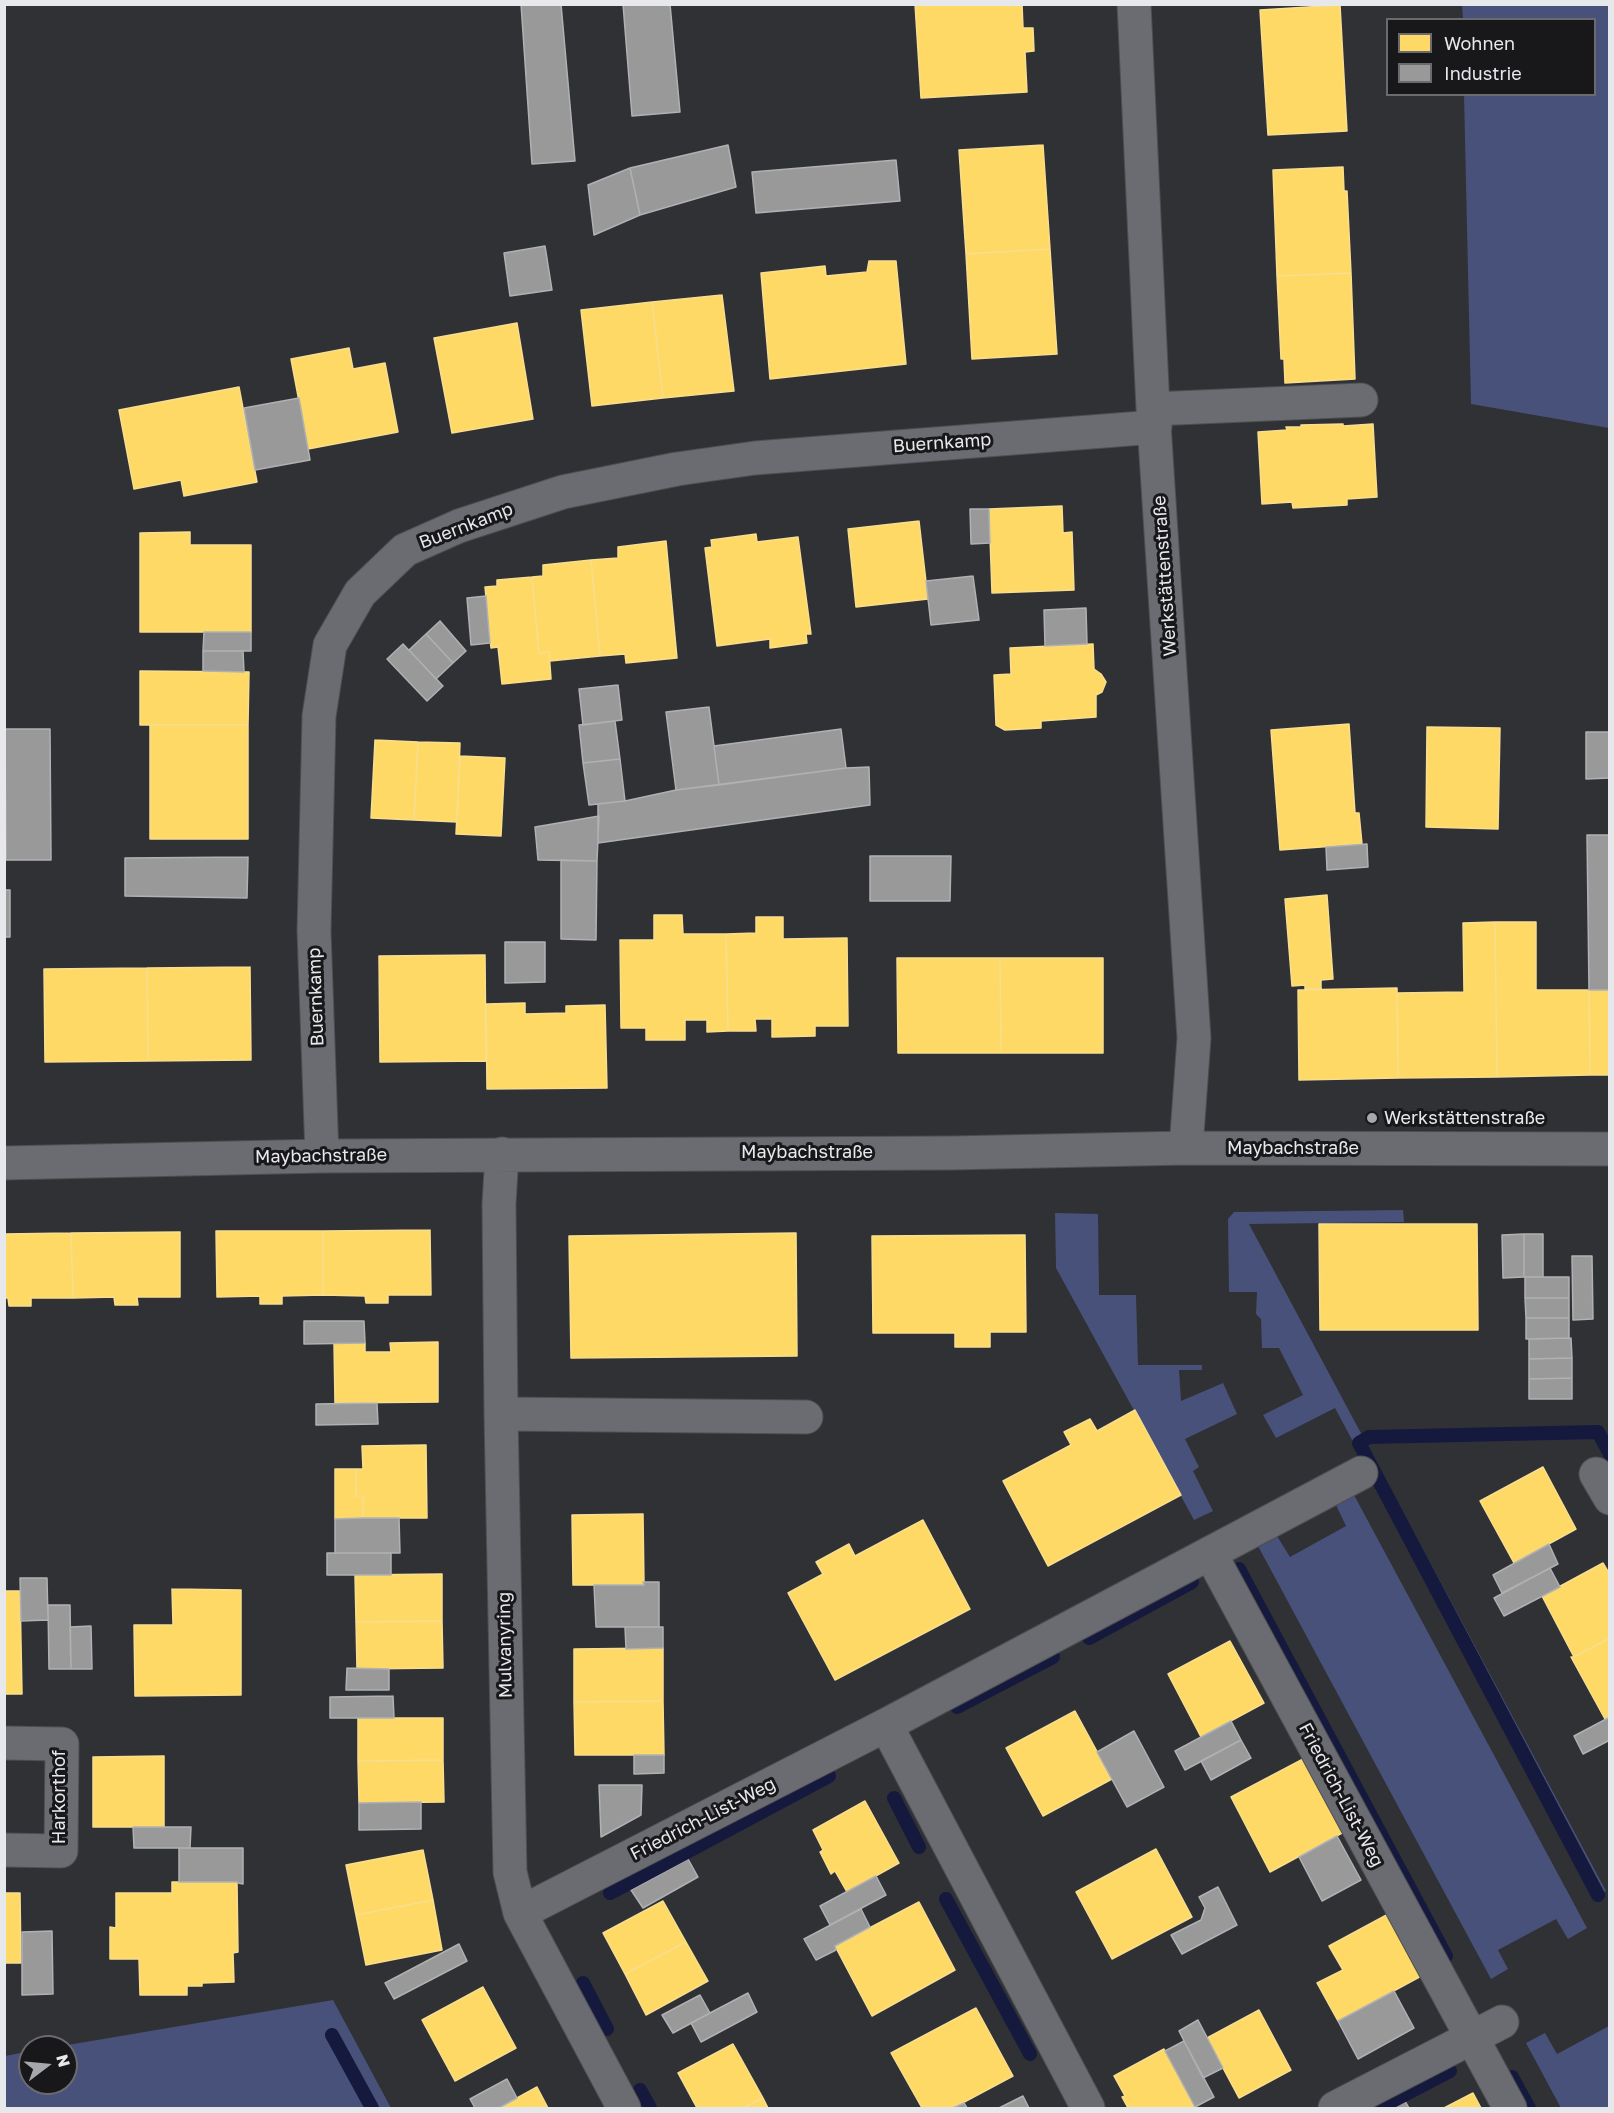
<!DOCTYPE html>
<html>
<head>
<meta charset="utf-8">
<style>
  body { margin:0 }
  #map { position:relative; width:1614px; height:2113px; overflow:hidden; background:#303135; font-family:"Golos Text",sans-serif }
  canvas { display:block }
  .frame { position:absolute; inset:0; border:6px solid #e7e8ec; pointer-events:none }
  .legend { position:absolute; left:1386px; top:18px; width:210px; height:78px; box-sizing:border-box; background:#18181b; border:2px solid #6b6b6f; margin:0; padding:8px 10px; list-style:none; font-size:18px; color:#e7e8ec }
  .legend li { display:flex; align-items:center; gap:12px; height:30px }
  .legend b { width:30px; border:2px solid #6b6b6f }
  .north { position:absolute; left:18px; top:2035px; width:60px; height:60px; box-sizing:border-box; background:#18181b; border:2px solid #6b6b6f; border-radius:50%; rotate:74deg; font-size:16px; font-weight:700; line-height:24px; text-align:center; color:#e7e8ec }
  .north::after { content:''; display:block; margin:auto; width:21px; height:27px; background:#a7a8ac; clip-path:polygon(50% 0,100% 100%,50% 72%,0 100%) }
</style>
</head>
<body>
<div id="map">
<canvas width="1614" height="2113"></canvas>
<div class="frame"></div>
<ul class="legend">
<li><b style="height:16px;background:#ffd966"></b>Wohnen</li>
<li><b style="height:16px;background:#999"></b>Industrie</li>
</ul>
<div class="north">N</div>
</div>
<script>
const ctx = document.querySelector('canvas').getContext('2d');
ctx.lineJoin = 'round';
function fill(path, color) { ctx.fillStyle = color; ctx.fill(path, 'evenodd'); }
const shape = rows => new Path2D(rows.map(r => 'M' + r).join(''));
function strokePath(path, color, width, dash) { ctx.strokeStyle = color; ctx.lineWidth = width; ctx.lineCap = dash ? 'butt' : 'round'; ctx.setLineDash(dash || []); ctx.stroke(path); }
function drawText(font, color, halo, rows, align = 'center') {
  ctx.font = font + ' "Golos Text",sans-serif'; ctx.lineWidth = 6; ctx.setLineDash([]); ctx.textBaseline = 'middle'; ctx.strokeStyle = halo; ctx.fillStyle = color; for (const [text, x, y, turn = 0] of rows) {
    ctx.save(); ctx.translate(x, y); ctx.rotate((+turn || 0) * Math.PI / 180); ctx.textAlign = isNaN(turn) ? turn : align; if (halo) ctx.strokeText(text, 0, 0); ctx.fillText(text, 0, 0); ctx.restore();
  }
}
const green = shape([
  [1462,5,1609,5,1609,428,1471,404,1464,95,1594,94,1594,20,1463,19],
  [1403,1210,1404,1222,1249,1224,1606,1891,1596,1897,1335,1408,1276,1438,1263,1415,1303,1395,1279,1348,1262,1348,1261,1319,1256,1314,1257,1292,1229,1292,1228,1219,1234,1212],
  [1055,1213,1098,1214,1099,1295,1136,1295,1138,1365,1202,1365,1202,1370,1179,1370,1181,1401,1223,1383,1237,1414,1185,1439,1199,1467,1193,1471,1213,1511,1194,1520,1056,1268],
  [1354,1495,1587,1928,1568,1939,1556,1919,1498,1950,1508,1969,1491,1979,1258,1546,1277,1536,1290,1557,1346,1526,1336,1505],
  [333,2000,391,2108,5,2108,5,2056,30,2051,30,2083,66,2083,66,2047,56,2047],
  [1609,2026,1609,2108,1561,2108,1526,2043,1545,2033,1557,2054]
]);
const homes = shape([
  [915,4,1022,4,1023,28,1033,28,1034,51,1025,52,1027,92,921,98,915,4],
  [1340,5,1347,131,1268,135,1260,10,1340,5],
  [1043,145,1050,249,966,254,959,150,1043,145],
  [1343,167,1344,191,1347,191,1351,273,1277,276,1273,170,1343,167],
  [1050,249,1057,354,972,359,966,254,1050,249],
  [869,261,896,261,906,364,770,379,761,273,825,266,826,276,867,272,869,261],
  [1351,273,1355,379,1285,383,1284,359,1281,359,1277,276,1351,273],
  [722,295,734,391,663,398,652,302,722,295],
  [652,302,663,398,592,406,581,310,652,302],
  [517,323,533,419,452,433,434,338,517,323],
  [349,348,353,369,385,363,398,432,308,449,291,359,349,348],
  [239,387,257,482,184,496,181,480,134,489,119,410,239,387],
  [1343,424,1343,426,1373,424,1377,497,1347,499,1347,505,1293,508,1292,502,1262,504,1258,432,1287,430,1286,427,1301,427,1301,425,1343,424],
  [1062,506,1063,533,1072,532,1074,590,992,593,989,509,1062,506],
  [919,521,928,599,856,607,848,529,919,521],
  [190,532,190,545,251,545,251,632,140,632,140,533,190,532],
  [756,534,757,542,798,537,811,634,806,634,807,643,770,648,770,639,717,646,705,548,712,547,711,540,756,534],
  [666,541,677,658,626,663,625,654,600,656,591,560,618,558,618,547,666,541],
  [591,560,600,656,550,661,549,652,539,653,532,577,543,576,543,565,591,560],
  [532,577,539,653,549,652,551,679,502,684,498,647,491,648,485,587,497,586,497,580,532,577],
  [1093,644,1094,669,1101,674,1106,682,1102,692,1096,695,1096,717,1041,721,1041,728,1005,730,996,725,994,675,1011,674,1010,648,1093,644],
  [140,671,249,672,248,725,140,725,140,671],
  [1349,724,1355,813,1359,813,1362,844,1280,850,1271,730,1349,724],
  [150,725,248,725,248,839,150,839,150,725],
  [1427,727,1500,728,1498,829,1426,827,1427,727],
  [375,740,418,742,414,820,371,818,375,740],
  [418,742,460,743,457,822,414,820,418,742],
  [460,756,505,758,501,836,456,834,460,756],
  [1327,895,1333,979,1321,980,1321,989,1305,989,1305,985,1292,986,1285,899,1327,895],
  [654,915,682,915,683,934,726,934,728,1031,707,1032,707,1020,685,1020,685,1040,646,1040,646,1028,621,1028,620,940,654,940,654,915],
  [756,917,783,917,783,939,847,938,848,1026,815,1026,815,1036,772,1037,772,1019,755,1019,756,1031,728,1031,726,934,756,933,756,917],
  [1495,922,1536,922,1536,990,1589,990,1590,1075,1497,1077,1495,922],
  [1495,922,1497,1077,1398,1078,1397,993,1464,992,1463,923,1495,922],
  [485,955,486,1061,380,1062,379,956,485,955],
  [897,958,1000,958,1001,1053,898,1053,897,958],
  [1000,958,1103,958,1103,1053,1001,1053,1000,958],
  [250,967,251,1060,148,1061,147,968,250,967],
  [147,968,148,1061,45,1062,44,969,147,968],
  [1397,988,1398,1078,1299,1080,1298,990,1397,988],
  [1589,990,1610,990,1610,1075,1590,1075,1589,990],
  [525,1003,525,1014,566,1013,566,1006,605,1005,607,1088,487,1089,486,1004,525,1003],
  [1319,1224,1477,1224,1478,1330,1320,1330,1319,1224],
  [430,1230,431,1295,388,1295,388,1303,366,1303,365,1296,323,1295,323,1231,430,1230],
  [216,1231,323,1231,323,1295,282,1296,282,1304,260,1304,260,1296,217,1297,216,1231],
  [180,1232,180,1297,137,1297,138,1305,115,1305,114,1297,73,1298,71,1233,180,1232],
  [71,1233,73,1298,31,1298,31,1306,9,1306,8,1298,4,1298,4,1234,71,1233],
  [796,1233,797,1356,571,1358,569,1236,796,1233],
  [1025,1235,1026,1332,990,1332,990,1347,955,1347,955,1333,873,1333,872,1236,1025,1235],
  [438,1342,438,1402,335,1403,334,1343,365,1343,365,1352,391,1352,390,1343,438,1342],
  [1135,1410,1181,1495,1048,1566,1003,1481,1071,1445,1064,1432,1090,1419,1097,1431,1135,1410],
  [426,1445,427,1518,363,1518,363,1496,356,1496,356,1469,363,1469,362,1446,426,1445],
  [1543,1467,1576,1529,1514,1563,1480,1501,1543,1467],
  [335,1469,356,1469,356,1496,363,1496,363,1518,335,1519,335,1469],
  [643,1514,644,1585,573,1585,572,1515,643,1514],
  [923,1520,970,1609,835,1680,788,1593,823,1574,816,1562,849,1544,855,1556,923,1520],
  [1603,1563,1610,1575,1610,1638,1574,1657,1542,1596,1603,1563],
  [442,1574,442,1621,356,1622,355,1575,442,1574],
  [172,1589,241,1590,241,1695,135,1696,134,1625,173,1625,172,1589],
  [4,1591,20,1591,22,1694,4,1694,4,1591],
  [442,1621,443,1668,357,1669,356,1622,442,1621],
  [1610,1638,1610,1717,1605,1719,1571,1657,1574,1657,1610,1638],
  [1230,1641,1264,1703,1201,1737,1168,1674,1230,1641],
  [663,1648,663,1701,574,1702,574,1649,663,1648],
  [663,1701,664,1755,575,1755,574,1702,663,1701],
  [1075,1711,1112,1779,1043,1816,1006,1748,1075,1711],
  [358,1718,443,1718,443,1760,358,1761,358,1718],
  [164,1756,164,1827,93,1827,93,1757,164,1756],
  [1305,1758,1344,1832,1270,1872,1231,1797,1305,1758],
  [443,1760,444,1802,359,1803,358,1761,443,1760],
  [865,1801,899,1863,847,1892,835,1871,831,1874,820,1852,823,1850,813,1830,865,1801],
  [1156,1849,1192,1917,1112,1959,1076,1892,1156,1849],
  [423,1850,433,1900,356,1915,346,1865,423,1850],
  [172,1882,237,1882,238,1952,233,1953,234,1982,202,1983,202,1986,187,1986,187,1995,140,1995,139,1959,110,1959,110,1927,116,1928,116,1893,172,1893,172,1882],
  [4,1893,20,1893,21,1963,4,1963,4,1893],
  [433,1900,442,1950,366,1965,356,1915,433,1900],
  [663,1901,686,1942,625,1974,603,1933,663,1901],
  [919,1902,955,1970,872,2016,835,1946,919,1902],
  [1392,1912,1425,1974,1338,2021,1317,1983,1343,1970,1329,1946,1392,1912],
  [686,1942,708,1981,646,2015,625,1974,686,1942],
  [483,1987,516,2048,455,2081,422,2020,483,1987],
  [976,2008,1013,2076,953,2108,922,2108,891,2053,976,2008],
  [1259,2010,1291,2070,1239,2098,1207,2038,1259,2010],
  [733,2044,763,2098,743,2108,697,2108,678,2073,733,2044],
  [1164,2049,1196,2108,1128,2108,1122,2097,1125,2096,1114,2076,1164,2049],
  [537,2087,548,2108,499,2108,517,2098,537,2087],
  [1473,2093,1481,2108,1444,2108,1473,2093],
  [763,2098,768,2108,743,2108,763,2098]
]);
const industry = shape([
  [521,4,561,4,575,161,532,164,521,4],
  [623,4,670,4,680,112,632,116,623,4],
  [728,145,736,187,640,215,630,168,728,145],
  [896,160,900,201,756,213,752,172,896,160],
  [630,168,640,215,594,235,588,185,630,168],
  [545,246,552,290,510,296,504,253,545,246],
  [299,398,310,460,255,470,244,408,299,398],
  [970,509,989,509,990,543,971,544,970,509],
  [973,576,979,620,931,625,926,581,973,576],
  [486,596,490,643,471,645,467,598,486,596],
  [1086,608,1087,644,1045,646,1044,610,1086,608],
  [440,621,466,651,453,663,426,634,440,621],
  [204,632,251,632,251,651,203,651,204,632],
  [426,634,453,663,436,679,409,650,426,634],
  [403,644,443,686,427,701,387,659,403,644],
  [203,651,243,651,244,672,203,671,203,651],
  [618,685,622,720,583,725,579,689,618,685],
  [709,707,719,785,676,790,666,712,709,707],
  [615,721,620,759,583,763,579,725,615,721],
  [5,729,50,729,51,860,6,860,5,729],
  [841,729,846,768,719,785,714,746,841,729],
  [1586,732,1610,732,1610,778,1586,779,1586,732],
  [620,759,625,801,589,805,583,763,620,759],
  [869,767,870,805,598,843,598,804,625,801,676,790,846,768,869,767],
  [599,816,597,861,538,860,535,827,599,816],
  [1587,835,1610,835,1610,990,1589,990,1587,835],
  [1367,844,1368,867,1327,870,1326,847,1367,844],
  [870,856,951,856,950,901,870,901,870,856],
  [248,857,247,898,125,896,125,858,248,857],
  [561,860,597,861,596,940,561,939,561,860],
  [4,890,10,890,10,937,4,937,4,890],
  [505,942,545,942,545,982,505,983,505,942],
  [1524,1234,1543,1234,1543,1277,1524,1277,1524,1234],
  [1524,1234,1524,1277,1503,1278,1502,1235,1524,1234],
  [1572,1256,1592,1256,1593,1319,1573,1320,1572,1256],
  [1525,1277,1569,1277,1569,1298,1525,1298,1525,1277],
  [1525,1298,1569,1298,1569,1318,1526,1318,1525,1298],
  [1526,1318,1569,1318,1569,1338,1526,1339,1526,1318],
  [304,1321,364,1321,365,1343,304,1344,304,1321],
  [1571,1338,1572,1358,1529,1359,1529,1339,1571,1338],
  [1572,1358,1572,1378,1529,1379,1529,1359,1572,1358],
  [1572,1378,1572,1399,1529,1399,1529,1379,1572,1378],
  [377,1403,378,1424,316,1425,316,1404,377,1403],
  [363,1518,399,1518,400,1553,335,1553,335,1519,363,1518],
  [1549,1544,1558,1564,1502,1593,1493,1575,1549,1544],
  [327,1553,391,1553,391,1575,327,1575,327,1553],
  [1550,1568,1560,1587,1504,1616,1494,1598,1550,1568],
  [20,1578,47,1578,48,1620,21,1621,20,1578],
  [643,1582,659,1582,659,1627,596,1627,594,1585,644,1585,643,1582],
  [48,1605,70,1605,71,1669,49,1669,48,1605],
  [91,1626,92,1669,71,1669,70,1627,91,1626],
  [625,1627,663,1627,663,1648,626,1649,625,1627],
  [347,1668,389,1669,389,1690,346,1690,347,1668],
  [393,1696,394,1718,330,1718,330,1697,393,1696],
  [1610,1717,1610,1740,1583,1754,1574,1736,1610,1717],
  [1231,1721,1241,1740,1185,1770,1175,1751,1231,1721],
  [1134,1731,1164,1787,1127,1807,1097,1752,1134,1731],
  [1241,1740,1251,1758,1211,1780,1201,1761,1241,1740],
  [634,1755,664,1755,664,1773,634,1774,634,1755],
  [599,1785,642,1785,641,1815,601,1837,599,1785],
  [421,1802,421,1829,359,1830,359,1803,421,1802],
  [133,1827,191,1827,190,1848,134,1848,133,1827],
  [1337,1836,1361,1880,1322,1901,1299,1857,1337,1836],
  [179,1848,243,1848,243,1884,238,1883,237,1882,179,1882,179,1848],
  [688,1859,698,1877,643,1908,631,1890,688,1859],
  [876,1876,886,1895,830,1925,820,1906,876,1876],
  [1218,1887,1237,1925,1182,1954,1171,1935,1201,1920,1205,1908,1199,1897,1218,1887],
  [861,1909,870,1927,835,1946,836,1950,816,1960,804,1939,861,1909],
  [52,1931,53,1994,22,1995,22,1932,52,1931],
  [459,1944,467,1961,394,1999,385,1983,459,1944],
  [1394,1991,1414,2028,1358,2059,1338,2021,1394,1991],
  [748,1993,757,2012,701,2042,691,2023,748,1993],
  [700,1995,710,2013,673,2033,662,2015,700,1995],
  [1198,2020,1223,2068,1203,2078,1179,2031,1198,2020],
  [1184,2041,1214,2097,1195,2107,1165,2051,1184,2041],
  [507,2079,517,2098,499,2108,475,2108,470,2099,507,2079],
  [1023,2096,1029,2108,999,2108,1023,2096],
  [1405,2101,1409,2108,1391,2108,1405,2101],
  [964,2103,967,2108,953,2108,964,2103]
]);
const stream = shape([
  [1239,1569,1446,1956],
  [1089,1638,1192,1582],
  [957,1707,1053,1657],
  [894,1798,919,1847],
  [610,1893,829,1776],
  [1598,1895,1359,1443,1369,1437,1598,1432,1610,1454],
  [946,1899,1030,2054],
  [583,1983,607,2029],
  [332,2035,372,2108],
  [1512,2077,1529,2108],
  [640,2090,650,2108],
  [1379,2108,1450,2071]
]);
const minor = shape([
  [1134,4,1153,409,1194,1038,1186,1148],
  [1153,409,1361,400],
  [502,1154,499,1204,501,1414,510,1872,520,1913,624,2108],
  [322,1156,314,931,319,716,330,645,360,593,405,550,459,526,563,492,677,469,755,458,1155,427],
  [4,1163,322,1156,951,1153,1186,1148,1610,1149],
  [501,1414,806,1417],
  [1596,1474,1610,1498],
  [1210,1553,1510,2108],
  [886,1725,1361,1473],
  [4,1743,62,1744,61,1851,4,1850],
  [520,1913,886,1725,1088,2108],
  [1335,2108,1502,2022]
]);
const markers = [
  [1372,1118,6,"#a7a8ac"]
];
const streetNames = [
  ["Buernkamp",942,443,-4],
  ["Buernkamp",466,526,-21],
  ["Werkstättenstraße",1165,576,-94],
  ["Buernkamp",316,997,-92],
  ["Maybachstraße",1293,1148],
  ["Maybachstraße",807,1152],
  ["Maybachstraße",321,1156,-1],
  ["Mulvanyring",505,1645,-91],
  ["Friedrich-List-Weg",1341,1795,62],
  ["Harkorthof",59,1797,-90],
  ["Friedrich-List-Weg",703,1819,-27]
];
const poiNames = [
  ["Werkstättenstraße",1384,1118]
];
fill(green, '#485179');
fill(homes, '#ffd966');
strokePath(homes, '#f8de8e', 1.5);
fill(industry, '#999');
strokePath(industry, '#b0b1b2', 1.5);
strokePath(stream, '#15193e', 14);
strokePath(minor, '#4e4f51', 35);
strokePath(minor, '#6a6c72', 33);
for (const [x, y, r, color] of markers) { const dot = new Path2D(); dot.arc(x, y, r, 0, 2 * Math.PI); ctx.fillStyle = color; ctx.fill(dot); strokePath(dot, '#18181b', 2); }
drawText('18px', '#e7e8ec', '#18181b', streetNames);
drawText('18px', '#e7e8ec', '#18181b', poiNames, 'left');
</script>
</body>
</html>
